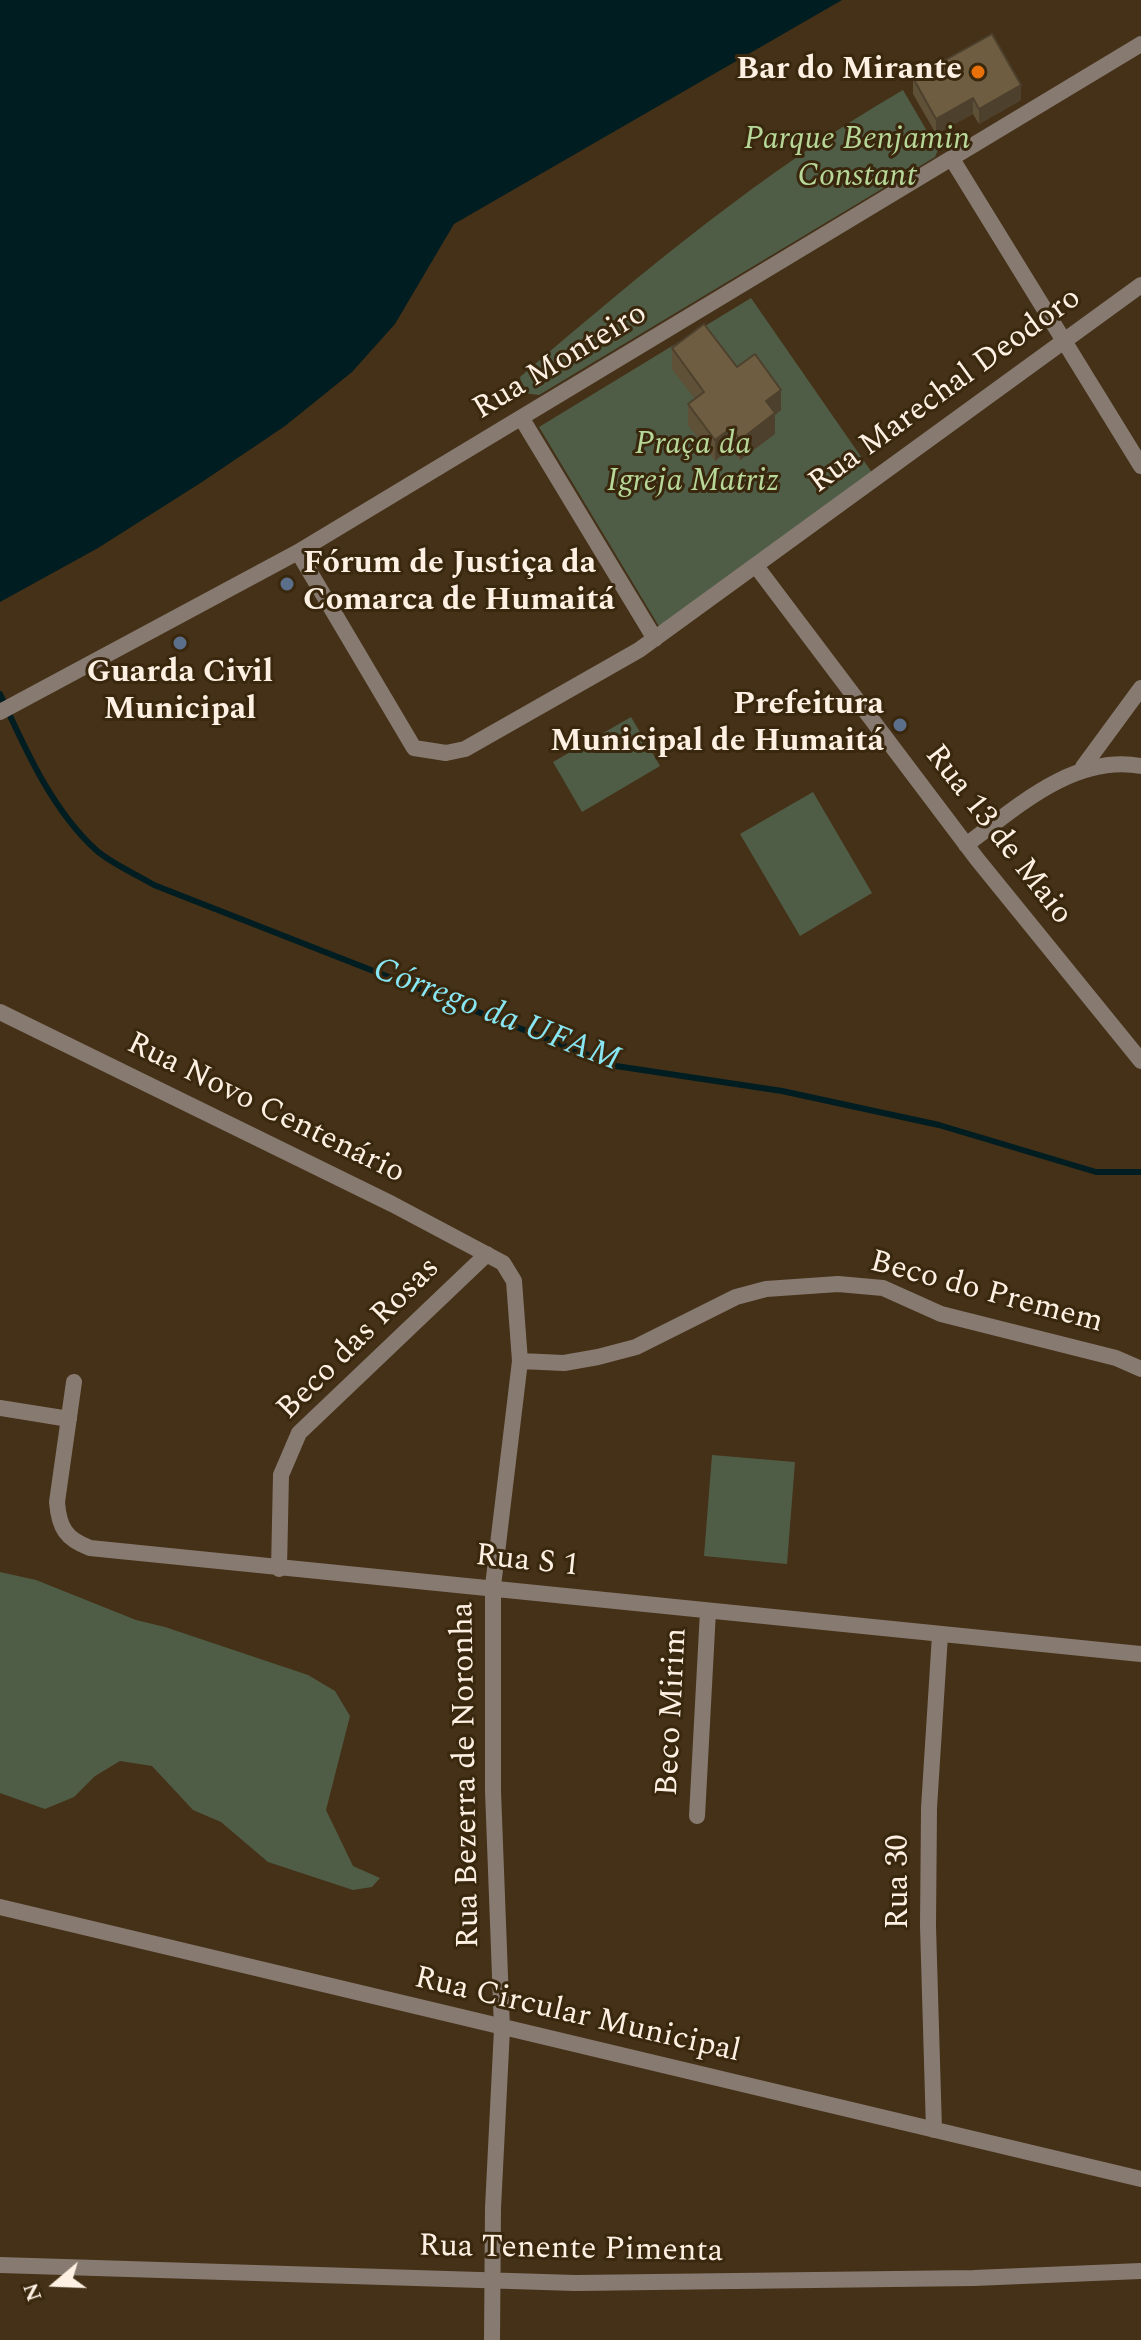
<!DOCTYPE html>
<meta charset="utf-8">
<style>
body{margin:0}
#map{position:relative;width:1141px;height:2340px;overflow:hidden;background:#443118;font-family:Spectral,serif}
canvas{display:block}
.north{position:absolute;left:16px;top:2244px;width:80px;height:80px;-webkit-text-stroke:6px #39270e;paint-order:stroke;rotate:251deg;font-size:22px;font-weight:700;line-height:32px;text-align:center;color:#fef1e3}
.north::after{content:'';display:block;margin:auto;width:28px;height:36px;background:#fef1e3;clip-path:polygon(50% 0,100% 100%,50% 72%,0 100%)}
</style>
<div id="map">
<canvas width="1141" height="2340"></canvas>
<div class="north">N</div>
</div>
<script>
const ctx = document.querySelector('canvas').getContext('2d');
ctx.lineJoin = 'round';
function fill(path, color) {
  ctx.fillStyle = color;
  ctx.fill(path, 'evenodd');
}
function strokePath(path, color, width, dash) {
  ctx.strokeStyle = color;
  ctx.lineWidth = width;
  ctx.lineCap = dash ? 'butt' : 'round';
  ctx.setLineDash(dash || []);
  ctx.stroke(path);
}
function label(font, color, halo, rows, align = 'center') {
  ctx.font = font + ' Spectral,serif';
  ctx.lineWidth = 6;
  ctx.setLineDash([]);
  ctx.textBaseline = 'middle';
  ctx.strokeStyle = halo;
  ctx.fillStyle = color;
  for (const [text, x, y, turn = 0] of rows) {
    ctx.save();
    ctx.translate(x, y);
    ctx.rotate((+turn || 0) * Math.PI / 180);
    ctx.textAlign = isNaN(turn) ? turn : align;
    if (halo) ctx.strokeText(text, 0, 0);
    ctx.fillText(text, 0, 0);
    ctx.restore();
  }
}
fill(new Path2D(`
 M 903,90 L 938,150 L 935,157 L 539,395 L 523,393 L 520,377 C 645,270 760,173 903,90 Z
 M 751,298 L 873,474 L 660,628 L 539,427 Z
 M 631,717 L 660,766 L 582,812 L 553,762 Z
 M 813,792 L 872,893 L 800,936 L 740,834 Z
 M 712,1455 L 795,1462 L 787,1564 L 704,1556 Z
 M 0,1572 L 36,1580 L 136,1620 L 165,1627 L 308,1675 L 335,1691 L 350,1716 L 326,1810 L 353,1866 L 380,1878 L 372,1887 L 353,1890 L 268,1862 L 221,1822 L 193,1810 L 152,1766 L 120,1761 L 95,1776 L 74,1797 L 45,1809 L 0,1793 Z`), '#505d46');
fill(new Path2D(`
 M 0,0 L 842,0 L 454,224 L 395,324 L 352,372 L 285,426 L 202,482 L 98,548 L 0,602 Z`), '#001d21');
strokePath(new Path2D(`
 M 0,694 C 25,748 51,809 96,850 C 112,864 136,874 154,885 L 616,1066 L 782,1091 L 939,1125 L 1096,1172 L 1141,1172`), '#001d21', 6);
strokePath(new Path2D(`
 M 952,159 L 1141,466
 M 522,419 L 655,639
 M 298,552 L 414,748 L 446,753 L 465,749 L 639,650 L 1141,285
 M 756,566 L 977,859 L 1141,1061
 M 0,712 L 298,552 L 1141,44
 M 1083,767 L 1141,688
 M 966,845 C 1017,807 1074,754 1141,766
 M 0,1012 L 392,1204 L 503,1263 L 514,1281 L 520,1361 L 493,1586 L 493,1791 L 502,2029 L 493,2208 L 492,2340
 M 520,1361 L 564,1363 L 598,1357 L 636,1347 L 736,1297 L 766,1289 L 838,1284 L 883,1288 L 941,1314 L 1116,1358 L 1141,1369
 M 74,1382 L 57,1502 C 59,1528 66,1539 90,1548 L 1141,1654
 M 0,1408 L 69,1419
 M 279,1569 L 281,1475 L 299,1433 L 487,1254
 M 697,1816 L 708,1611
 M 0,1907 L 1141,2179
 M 934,2130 L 928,1926 L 929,1808 L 940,1635
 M 0,2265 L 575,2283 L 974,2278 L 1141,2271`), '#877a70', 16);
fill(new Path2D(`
 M 913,78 L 1021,100 L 979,124 L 973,114 L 936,134 L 913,94 Z
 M 672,348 L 737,367 L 781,410 L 775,415 L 775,434 L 740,460 L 731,448 L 715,461 L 688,425 L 688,404 L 695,399 L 672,369 Z`), '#5f5038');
fill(new Path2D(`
 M 1021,85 L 1021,100 L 979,124 L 979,109 Z
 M 973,98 L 973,114 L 936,134 L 936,119 Z
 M 781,390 L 781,410 L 775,415 L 775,434 L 740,460 L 740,440 L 766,401 Z
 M 731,428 L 731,448 L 715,461 L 715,440 Z`), '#4d412e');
const building = new Path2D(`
 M 992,34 L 1021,85 L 979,109 L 973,98 L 936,119 L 913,78 Z
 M 704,324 L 737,367 L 755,354 L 781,390 L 766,401 L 775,413 L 740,440 L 731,428 L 715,440 L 688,404 L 704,392 L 672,348 Z`);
fill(building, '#6e5d41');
strokePath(building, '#4d412e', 2);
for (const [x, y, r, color] of [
 [978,72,8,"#e8710a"],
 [287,584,8,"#5c6f8a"],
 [180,643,8,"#5c6f8a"],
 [900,725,8,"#5c6f8a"]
]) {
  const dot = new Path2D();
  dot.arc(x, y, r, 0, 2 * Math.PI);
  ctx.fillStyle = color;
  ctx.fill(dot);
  strokePath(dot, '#39270e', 3);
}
label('bold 32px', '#fef1e3', '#39270e', [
 ["Bar do Mirante",962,72],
 ["Fórum de Justiça da",303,566,"left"],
 ["Comarca de Humaitá",303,603,"left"],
 ["Guarda Civil",180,675,"center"],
 ["Municipal",180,712,"center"],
 ["Prefeitura",884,707],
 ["Municipal de Humaitá",884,744]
], 'right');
label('italic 32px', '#b7d899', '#39270e', [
 ["Parque Benjamin",857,142],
 ["Constant",857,179],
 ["Praça da",693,447],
 ["Igreja Matriz",693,484]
]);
label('32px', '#fef1e3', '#39270e', [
 ["Rua Monteiro",561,363,-31],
 ["Rua Marechal Deodoro",946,392,-36],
 ["Rua 13 de Maio",997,836,52],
 ["Rua Novo Centenário",265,1110,26],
 ["Beco do Premem",986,1294,15],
 ["Beco das Rosas",360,1340,-45],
 ["Rua S 1",527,1563,6],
 ["Beco Mirim",674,1712,-87],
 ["Rua Bezerra de Noronha",468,1775,-91],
 ["Rua 30",901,1882,-90],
 ["Rua Circular Municipal",577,2017,13],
 ["Rua Tenente Pimenta",571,2251,1]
]);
label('italic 34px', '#88e6f3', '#39270e', [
 ["Córrego da UFAM",496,1017,21]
]);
</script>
